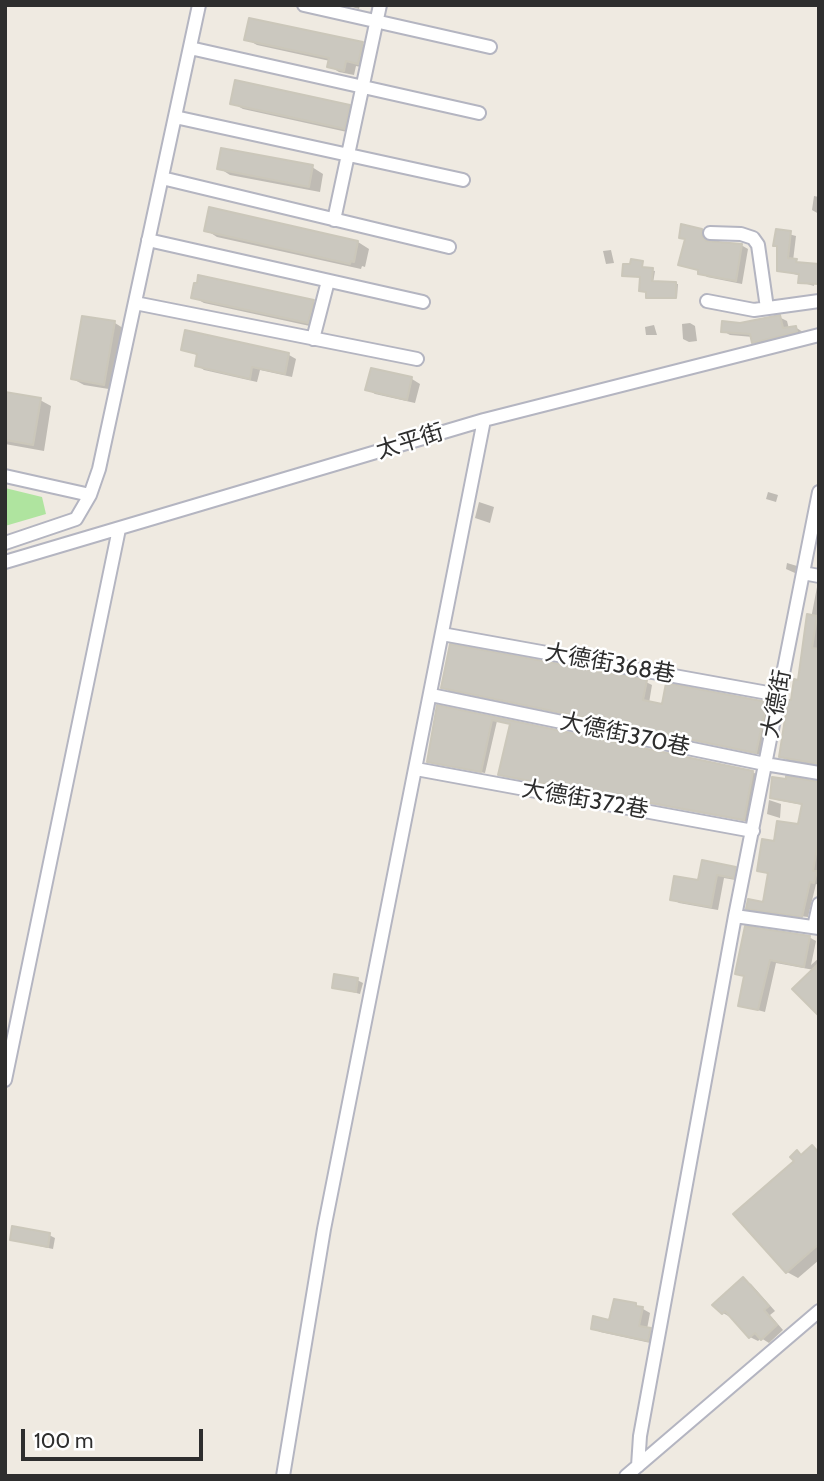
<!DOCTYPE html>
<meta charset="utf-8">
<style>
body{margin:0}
#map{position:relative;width:824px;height:1481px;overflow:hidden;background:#efeae1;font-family:Cabin,sans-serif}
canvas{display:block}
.frame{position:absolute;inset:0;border:7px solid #2e2e2e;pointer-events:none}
.scale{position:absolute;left:21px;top:1429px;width:182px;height:32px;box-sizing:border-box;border:4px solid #2e2e2e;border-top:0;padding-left:9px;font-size:21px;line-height:24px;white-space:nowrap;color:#2e2e2e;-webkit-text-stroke:5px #fff;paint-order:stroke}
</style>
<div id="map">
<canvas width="824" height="1481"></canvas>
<div class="frame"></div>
<div class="scale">100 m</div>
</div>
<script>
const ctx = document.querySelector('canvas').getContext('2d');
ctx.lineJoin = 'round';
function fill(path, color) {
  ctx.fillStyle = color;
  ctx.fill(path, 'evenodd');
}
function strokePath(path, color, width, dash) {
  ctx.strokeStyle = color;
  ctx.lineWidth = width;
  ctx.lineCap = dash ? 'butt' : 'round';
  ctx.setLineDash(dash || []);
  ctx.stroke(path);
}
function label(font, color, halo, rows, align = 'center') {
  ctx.font = font + ' Cabin,"Noto Sans TC",sans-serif';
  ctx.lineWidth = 5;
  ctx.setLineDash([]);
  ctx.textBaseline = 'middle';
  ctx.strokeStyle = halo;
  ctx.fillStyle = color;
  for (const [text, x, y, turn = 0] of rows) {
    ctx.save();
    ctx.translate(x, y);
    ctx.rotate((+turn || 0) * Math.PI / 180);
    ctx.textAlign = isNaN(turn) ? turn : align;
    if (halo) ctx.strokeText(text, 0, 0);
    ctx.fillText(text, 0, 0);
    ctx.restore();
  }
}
fill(new Path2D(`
 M 5,488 L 42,497 L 46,514 L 5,526 Z`), '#afe49f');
fill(new Path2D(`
 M 345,5 L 360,5 L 359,9 Z
 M 246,39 L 363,44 L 373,50 L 369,69 L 356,66 L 354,75 L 339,72 L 329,66 L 330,61 L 257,45 Z
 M 232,103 L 349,107 L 360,114 L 356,134 L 243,109 Z
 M 312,167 L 323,174 L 320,192 L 230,175 L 219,168 Z
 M 814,196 L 819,197 L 819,214 L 812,210 Z
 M 206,230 L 358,242 L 369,249 L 365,267 L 362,266 L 361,269 L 217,237 Z
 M 702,230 L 709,234 L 709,243 L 741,245 L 748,249 L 742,284 L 707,277 L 700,271 L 680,265 L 686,240 L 681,237 Z
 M 777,231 L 796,236 L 793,261 L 815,268 L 814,286 L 800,282 L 801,276 L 779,270 L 779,247 L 775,245 Z
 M 611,250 L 614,263 L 606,264 L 603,251 Z
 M 642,262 L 643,269 L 655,271 L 653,283 L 678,284 L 677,298 L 650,298 L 642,277 L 626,276 Z
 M 193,297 L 313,302 L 324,308 L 319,328 L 204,303 Z
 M 779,317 L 787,321 L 789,329 L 795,327 L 803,332 L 803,335 L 761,346 L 754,342 L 753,337 L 730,335 L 723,331 Z
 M 115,323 L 126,330 L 115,390 L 84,385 L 73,379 Z
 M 690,323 L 695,326 L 697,341 L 689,342 L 683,339 L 682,324 Z
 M 654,325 L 657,335 L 646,335 L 645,327 Z
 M 183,349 L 289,355 L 296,359 L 292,377 L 260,370 L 257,382 L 204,370 L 197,365 L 199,356 Z
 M 412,379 L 420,384 L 415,403 L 375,394 L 367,389 Z
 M 5,393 L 40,400 L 51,406 L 44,451 L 5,444 Z
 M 768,492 L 778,495 L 776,502 L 766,499 Z
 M 479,502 L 494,507 L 490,523 L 475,518 Z
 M 787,563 L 797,566 L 795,573 L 786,569 Z
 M 817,587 L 819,587 L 819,765 L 787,760 L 781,757 L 799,682 Z
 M 646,682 L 652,685 L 649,703 L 664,706 L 667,685 L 767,703 L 772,707 L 762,755 L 449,691 L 443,687 Z
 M 438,707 L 753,772 L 757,775 L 749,822 L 504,777 L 500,774 L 512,725 L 497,721 L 485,773 L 434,764 L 429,761 Z
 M 818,783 L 819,885 L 816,884 L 808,917 L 754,911 L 748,908 L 764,904 L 770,875 L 759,870 L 775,843 L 799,826 L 803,805 L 777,800 L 772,797 Z
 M 769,800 L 781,804 L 780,818 L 767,814 Z
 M 704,862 L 735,869 L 742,873 L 741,881 L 724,878 L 718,910 L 679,903 L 672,899 L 699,882 Z
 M 809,937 L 816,941 L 811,965 L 819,958 L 819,1014 L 814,970 L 776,963 L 765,1012 L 739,1005 L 745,977 L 737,973 Z
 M 357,980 L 363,983 L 360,994 L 334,987 Z
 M 812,1147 L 819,1151 L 819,1260 L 798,1278 L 787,1272 L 797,1153 L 803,1156 Z
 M 49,1235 L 55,1238 L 53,1249 L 12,1240 Z
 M 743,1279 L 751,1284 L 775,1311 L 770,1315 L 783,1330 L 769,1343 L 761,1338 L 758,1341 L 750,1337 L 732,1316 L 730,1317 L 723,1313 Z
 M 636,1305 L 650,1313 L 647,1329 L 658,1334 L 655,1344 L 600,1332 L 593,1328 L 611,1322 Z`), '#0003');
const building = new Path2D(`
 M 249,18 L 363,42 L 358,64 L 346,61 L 344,71 L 327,67 L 329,58 L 244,40 Z
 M 235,80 L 350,105 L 345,129 L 230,104 Z
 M 221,148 L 313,165 L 309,187 L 217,169 Z
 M 209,207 L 358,241 L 354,262 L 351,261 L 350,264 L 204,231 Z
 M 681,224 L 702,229 L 702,236 L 706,241 L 742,244 L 736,281 L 698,274 L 698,270 L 678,265 L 685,239 L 679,238 Z
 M 776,229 L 791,231 L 788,258 L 797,259 L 796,262 L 819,264 L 819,284 L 798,283 L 799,274 L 777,271 L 777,246 L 773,246 Z
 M 631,259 L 643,261 L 642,267 L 653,268 L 652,281 L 676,282 L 676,298 L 646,298 L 646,292 L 639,291 L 640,277 L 622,276 L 623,264 L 630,264 Z
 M 198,275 L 314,300 L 308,323 L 191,298 L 194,283 L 197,283 Z
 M 780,315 L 783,328 L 796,326 L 797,332 L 752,343 L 750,334 L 721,332 L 722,321 L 740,323 Z
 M 82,316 L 115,321 L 104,385 L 71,379 Z
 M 185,330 L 289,353 L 285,374 L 252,367 L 250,379 L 195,366 L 197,354 L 181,350 Z
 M 371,368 L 412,377 L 407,400 L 365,390 Z
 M 5,392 L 41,398 L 33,445 L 5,440 Z
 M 807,614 L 817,616 L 812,648 L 819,649 L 819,764 L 779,757 L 788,700 L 791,700 L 794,679 L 798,680 Z
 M 450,644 L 647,680 L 643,700 L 662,704 L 666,683 L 767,702 L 756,753 L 441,688 Z
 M 437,705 L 753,771 L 744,820 L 498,775 L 510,724 L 492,720 L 481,772 L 427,762 Z
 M 786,776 L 819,782 L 819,837 L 813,871 L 817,871 L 814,883 L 810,882 L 802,917 L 746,909 L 748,899 L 763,902 L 768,873 L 757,871 L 762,839 L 774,841 L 777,821 L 798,824 L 802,804 L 770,798 L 772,777 L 786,779 Z
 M 702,860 L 736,867 L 734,878 L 717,875 L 711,907 L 670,900 L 674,876 L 698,880 Z
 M 745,926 L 810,936 L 804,967 L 770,960 L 758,1010 L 738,1006 L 744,976 L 735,974 Z
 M 819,963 L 819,1016 L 792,989 Z
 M 334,974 L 358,978 L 356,992 L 332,988 Z
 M 812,1145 L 819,1153 L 819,1244 L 786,1273 L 733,1214 L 794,1161 L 790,1157 L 797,1150 L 801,1155 Z
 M 12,1226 L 50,1233 L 48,1247 L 10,1240 Z
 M 743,1277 L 769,1306 L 764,1310 L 777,1325 L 761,1340 L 755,1333 L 749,1338 L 725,1311 L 722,1314 L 712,1305 Z
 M 614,1299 L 636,1303 L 636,1306 L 643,1307 L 639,1326 L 651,1328 L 648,1341 L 591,1329 L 593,1316 L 609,1320 Z`);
fill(building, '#cbc8bf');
strokePath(building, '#cbc7ba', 2);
const minor = new Path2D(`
 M 304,5 L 490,47
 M 190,48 L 479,113
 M 175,117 L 463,180
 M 162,178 L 449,247
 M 334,220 L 380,5
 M 710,233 L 741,234 L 753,238 L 758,245 L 767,308
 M 148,240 L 423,302
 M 707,301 L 754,310 L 819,301
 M 135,303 L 417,359
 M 313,339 L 328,281
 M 5,476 L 90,495
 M 5,543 L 76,519 L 90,495 L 99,469 L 199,5
 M 5,562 L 484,420 L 819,335
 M 803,573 L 819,576
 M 442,634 L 779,695
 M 431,695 L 765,764 L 819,773
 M 416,769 L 753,831
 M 735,916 L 819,928
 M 814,927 L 819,904
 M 5,1080 L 119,529
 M 638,1466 L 640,1436 L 735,916 L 819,492
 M 283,1476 L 324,1229 L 484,420
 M 626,1476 L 819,1311`);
strokePath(minor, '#b4b5c1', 16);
strokePath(minor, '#fff', 12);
label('23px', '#2e2e2e', '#fff', [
 ["太平街",410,442,-17],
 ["大德街368巷",610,664,10],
 ["大德街",777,704,-79],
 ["大德街370巷",625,735,12],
 ["大德街372巷",585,800,10]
]);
</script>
